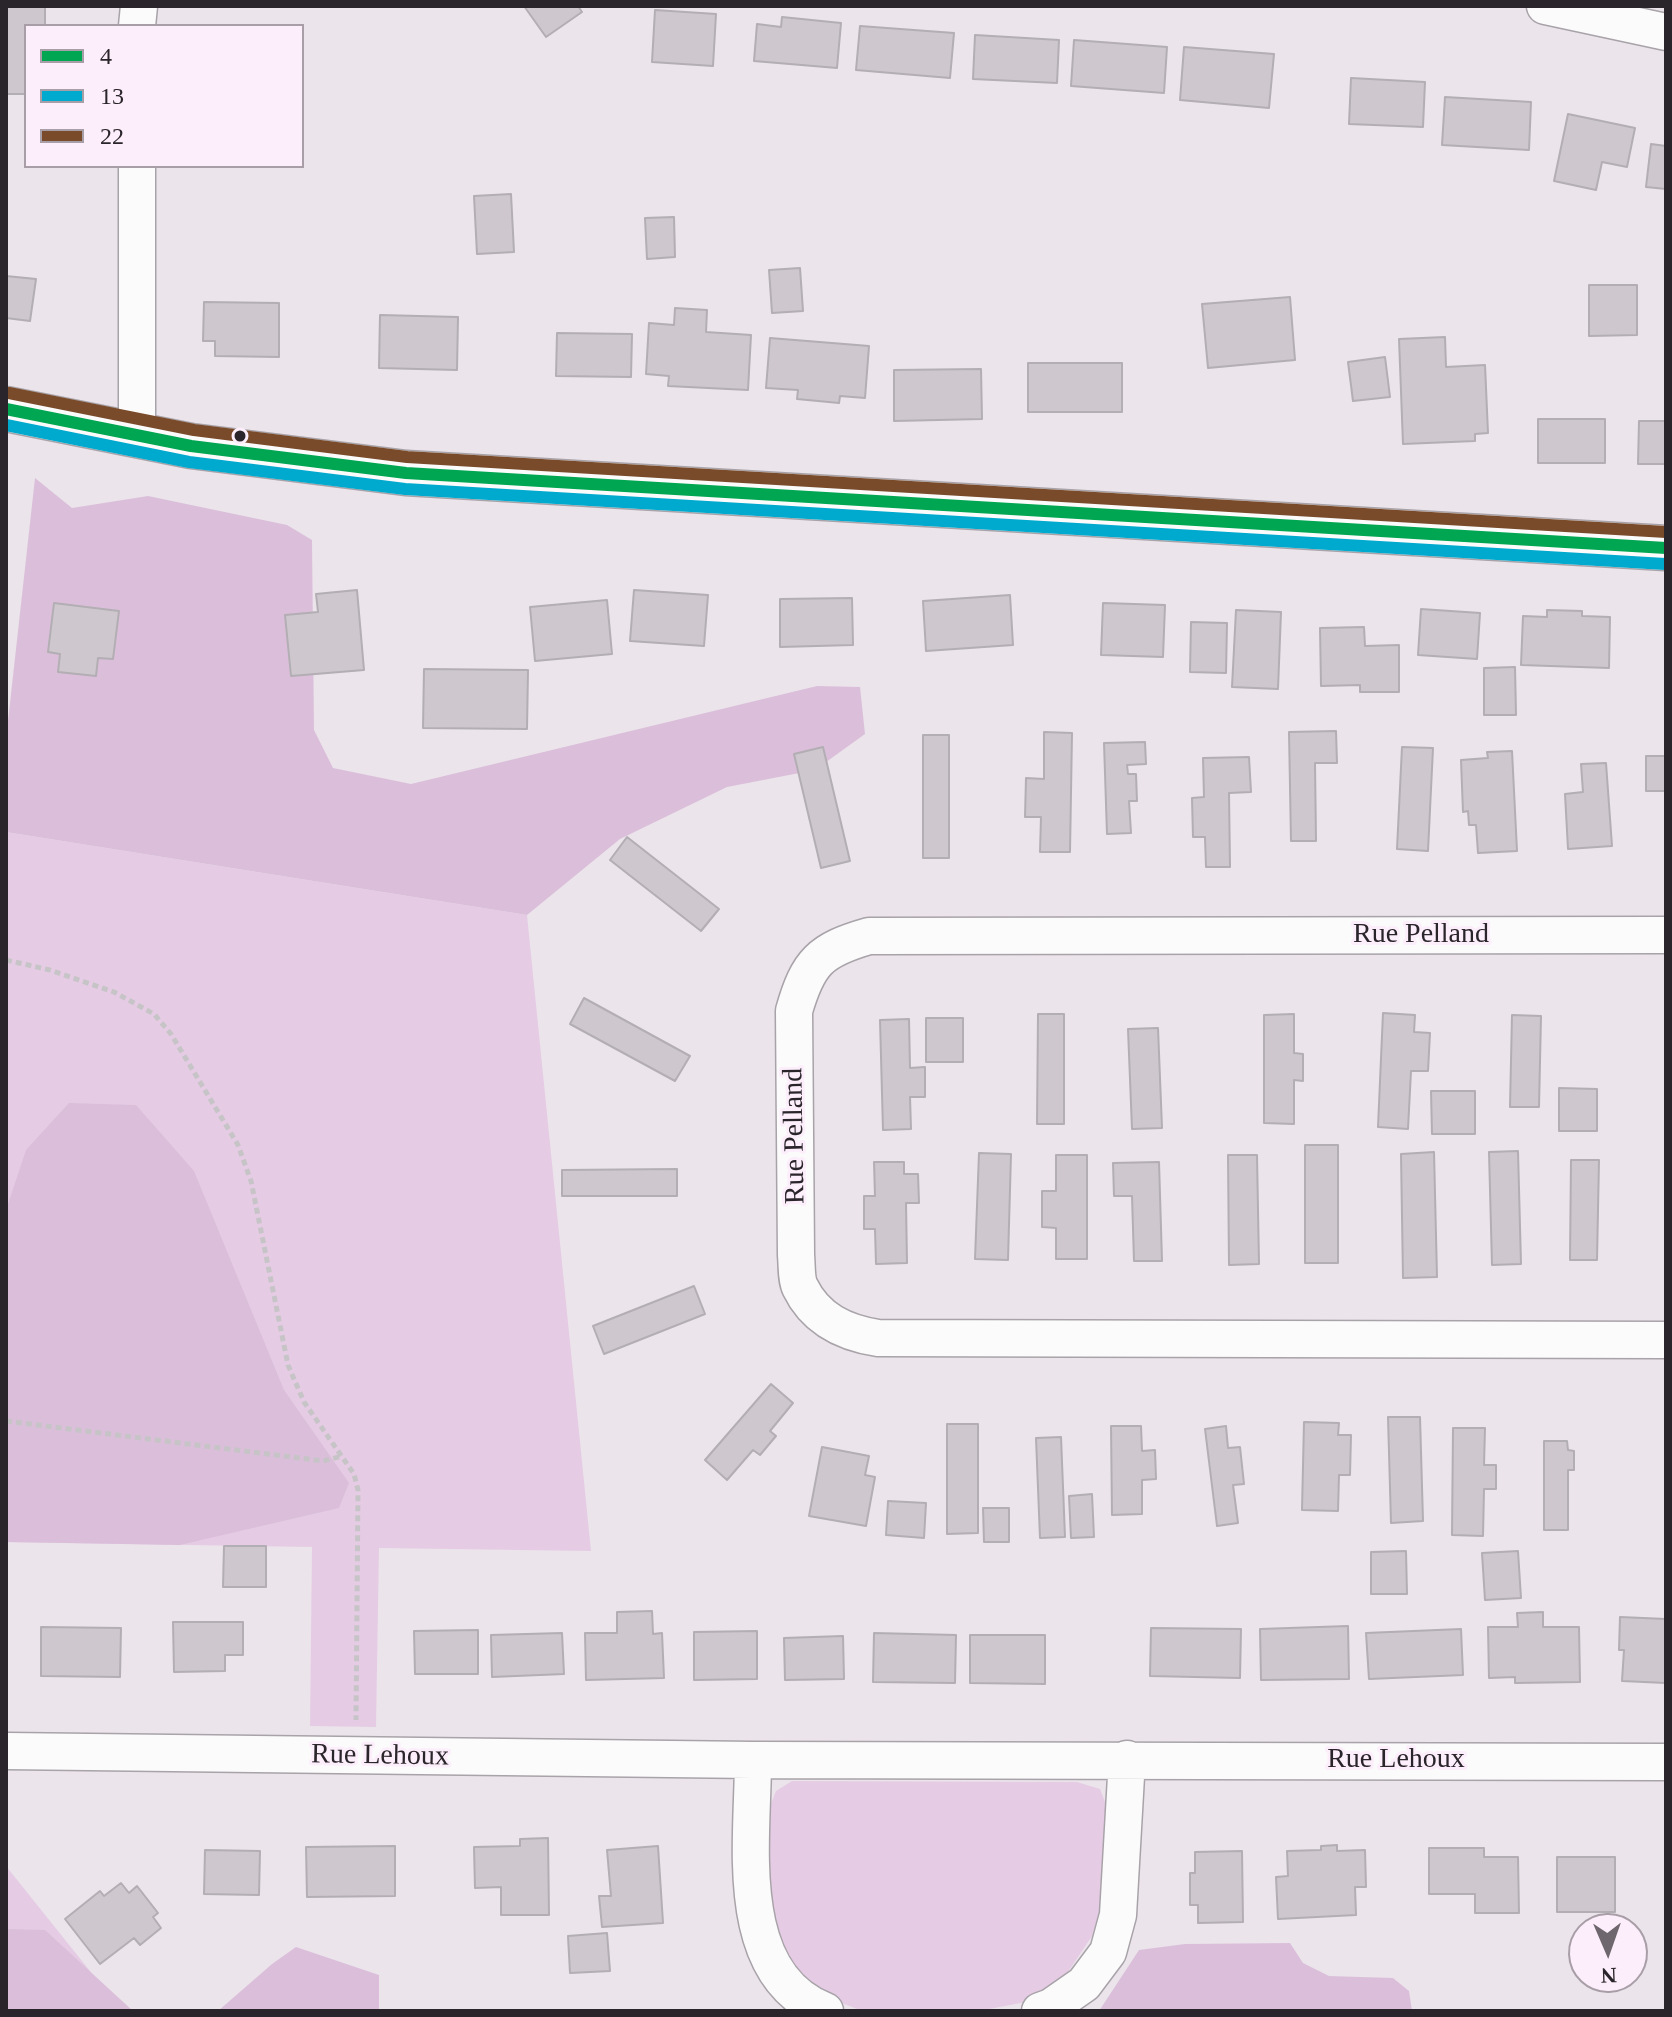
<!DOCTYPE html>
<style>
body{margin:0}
#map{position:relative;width:1672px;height:2017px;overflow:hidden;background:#ebe4eb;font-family:"Times New Roman",serif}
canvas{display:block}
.frame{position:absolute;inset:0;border:8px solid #2a252a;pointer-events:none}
.legend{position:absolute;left:24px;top:24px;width:280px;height:144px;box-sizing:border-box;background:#fceefb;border:2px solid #a89ea7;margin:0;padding:10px 14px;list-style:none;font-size:24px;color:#2a252a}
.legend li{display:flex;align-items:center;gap:16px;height:40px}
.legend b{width:40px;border:2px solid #a89ea7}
.north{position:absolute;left:1568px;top:1913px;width:80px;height:80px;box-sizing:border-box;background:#fceefb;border:2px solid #a89ea7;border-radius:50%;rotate:178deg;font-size:22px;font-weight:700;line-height:32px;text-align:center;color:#2a252a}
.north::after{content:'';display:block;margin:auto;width:28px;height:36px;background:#6e686e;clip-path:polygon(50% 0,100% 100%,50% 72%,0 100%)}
</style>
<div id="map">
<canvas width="1672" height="2017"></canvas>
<div class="frame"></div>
<ul class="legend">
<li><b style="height:10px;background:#00a651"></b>4</li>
<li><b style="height:10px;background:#00a9ce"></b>13</li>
<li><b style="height:10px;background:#7a4b2a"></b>22</li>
</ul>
<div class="north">N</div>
</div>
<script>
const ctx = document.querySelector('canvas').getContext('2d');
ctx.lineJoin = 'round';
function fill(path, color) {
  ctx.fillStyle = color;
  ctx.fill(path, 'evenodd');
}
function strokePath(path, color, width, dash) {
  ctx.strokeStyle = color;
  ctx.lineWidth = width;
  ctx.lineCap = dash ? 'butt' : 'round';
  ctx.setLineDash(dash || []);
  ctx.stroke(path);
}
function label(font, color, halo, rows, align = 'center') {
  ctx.font = font + ' "Times New Roman",serif';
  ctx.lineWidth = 6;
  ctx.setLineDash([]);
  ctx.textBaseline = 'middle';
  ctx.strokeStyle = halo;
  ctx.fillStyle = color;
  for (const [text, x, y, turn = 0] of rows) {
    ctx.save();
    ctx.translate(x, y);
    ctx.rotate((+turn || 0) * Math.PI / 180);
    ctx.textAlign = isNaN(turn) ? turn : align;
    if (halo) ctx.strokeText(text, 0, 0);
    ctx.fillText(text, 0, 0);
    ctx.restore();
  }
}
fill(new Path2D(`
 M 6,832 L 527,915 L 591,1551 L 379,1548 L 376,1727 L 310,1726 L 312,1547 L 6,1542 Z
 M 792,1781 L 1077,1782 L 1100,1789 L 1108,1809 L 1105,1893 L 1092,1936 L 1064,1978 L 1031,2001 L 979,2011 L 876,2011 L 857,2009 L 819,1994 L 789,1966 L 774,1926 L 767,1814 L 776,1791 Z
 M 6,1866 L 122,2011 L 6,2011 Z`), '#e5cce4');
fill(new Path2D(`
 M 35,478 L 72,508 L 148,496 L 287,525 L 312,540 L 314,730 L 333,768 L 411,784 L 817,686 L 860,687 L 865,734 L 815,770 L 727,787 L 620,839 L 527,915 L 6,832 L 6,739 Z
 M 69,1103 L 136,1105 L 194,1171 L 284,1390 L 349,1483 L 339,1508 L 180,1545 L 6,1542 L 6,1210 L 26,1150 Z
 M 6,1929 L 45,1930 L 133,2011 L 6,2011 Z
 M 1290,1943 L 1303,1963 L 1329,1976 L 1393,1978 L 1409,1991 L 1412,2011 L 1099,2011 L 1139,1950 L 1185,1944 Z
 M 296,1947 L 379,1975 L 379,2011 L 218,2011 L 272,1964 Z`), '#dbbfda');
const building = new Path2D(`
 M 6,6 L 45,6 L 45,26 L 26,26 L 26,94 L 6,94 Z
 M 524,6 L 578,6 L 582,12 L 546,37 Z
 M 655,10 L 716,14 L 713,66 L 652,62 Z
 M 782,17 L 841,23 L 837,68 L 754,61 L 757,24 L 781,27 Z
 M 860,26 L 954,33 L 950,78 L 856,70 Z
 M 975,35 L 1059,40 L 1057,83 L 973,79 Z
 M 1074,40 L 1167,47 L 1164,93 L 1071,86 Z
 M 1184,47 L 1274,54 L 1269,108 L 1180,100 Z
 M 1351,78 L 1425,82 L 1423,127 L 1349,124 Z
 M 1445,97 L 1531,102 L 1529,150 L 1442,145 Z
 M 1568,114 L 1635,128 L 1627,167 L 1602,162 L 1596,190 L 1554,181 Z
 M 1651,144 L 1666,146 L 1666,189 L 1646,187 Z
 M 511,194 L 514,252 L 477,254 L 474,196 Z
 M 674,217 L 675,257 L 647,259 L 645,218 Z
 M 800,268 L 803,311 L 772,313 L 769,270 Z
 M 6,276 L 36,279 L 30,321 L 6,318 Z
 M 1589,285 L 1637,285 L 1637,335 L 1589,336 Z
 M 1290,297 L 1295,360 L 1208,368 L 1202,304 Z
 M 204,302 L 279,303 L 279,357 L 215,356 L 215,341 L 203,341 Z
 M 675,308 L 707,310 L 706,332 L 751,335 L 748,390 L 668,386 L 669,376 L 646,374 L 649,323 L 674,325 Z
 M 380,315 L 458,317 L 457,370 L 379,368 Z
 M 557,333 L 632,334 L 631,377 L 556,376 Z
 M 1445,337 L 1446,367 L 1485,365 L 1488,433 L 1475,434 L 1475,441 L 1403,444 L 1399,339 Z
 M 770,338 L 869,346 L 865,398 L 840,396 L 839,403 L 797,399 L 798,390 L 766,388 Z
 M 1385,357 L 1390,397 L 1353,401 L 1348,362 Z
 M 1028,363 L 1122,363 L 1122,412 L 1028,412 Z
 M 981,369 L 982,419 L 894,421 L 894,370 Z
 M 1538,419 L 1605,419 L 1605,463 L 1538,463 Z
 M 1639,421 L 1666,421 L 1666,464 L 1638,464 Z
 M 357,590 L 364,670 L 291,676 L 285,615 L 318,612 L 316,594 Z
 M 634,590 L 708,595 L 704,646 L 630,641 Z
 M 1010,595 L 1013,645 L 926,651 L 923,601 Z
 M 852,598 L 853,645 L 780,647 L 780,599 Z
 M 607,600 L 612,654 L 535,661 L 530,607 Z
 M 54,603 L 119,611 L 113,659 L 98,658 L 96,676 L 58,672 L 60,654 L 48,652 Z
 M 1103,603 L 1165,605 L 1163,657 L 1101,655 Z
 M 1421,609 L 1480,613 L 1477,659 L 1418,655 Z
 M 1236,610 L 1281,612 L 1278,689 L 1232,687 Z
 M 1547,610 L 1582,611 L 1582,616 L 1610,617 L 1609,668 L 1521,665 L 1523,616 L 1547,617 Z
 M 1191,622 L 1227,623 L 1226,673 L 1190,672 Z
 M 1364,627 L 1365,646 L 1399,645 L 1399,692 L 1360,692 L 1360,685 L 1321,686 L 1320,628 Z
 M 1515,667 L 1516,715 L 1484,715 L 1484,668 Z
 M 424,669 L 528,670 L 527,729 L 423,728 Z
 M 1336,731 L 1337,763 L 1315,763 L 1316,841 L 1291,841 L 1289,732 Z
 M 1044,732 L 1072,733 L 1070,852 L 1040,852 L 1041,817 L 1025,817 L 1026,778 L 1044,779 Z
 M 923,735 L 949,735 L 949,858 L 923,858 Z
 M 1145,742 L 1146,764 L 1127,765 L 1128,774 L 1136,774 L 1137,801 L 1129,801 L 1131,833 L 1107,834 L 1104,743 Z
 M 823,747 L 850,861 L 821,868 L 794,754 Z
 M 1402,747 L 1433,748 L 1428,851 L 1397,849 Z
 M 1512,751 L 1517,851 L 1478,853 L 1476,825 L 1469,825 L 1468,811 L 1463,812 L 1461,760 L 1488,758 L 1487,752 Z
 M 1646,756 L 1666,756 L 1666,791 L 1646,791 Z
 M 1249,757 L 1251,792 L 1229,793 L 1230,867 L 1206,867 L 1205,837 L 1193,837 L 1192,798 L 1204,797 L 1203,758 Z
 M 1606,763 L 1612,846 L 1568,849 L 1565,794 L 1583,792 L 1581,764 Z
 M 627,837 L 719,909 L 701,931 L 610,860 Z
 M 584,998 L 690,1056 L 675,1081 L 570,1024 Z
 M 1383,1013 L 1415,1015 L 1414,1032 L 1430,1033 L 1428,1071 L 1411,1071 L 1408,1129 L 1378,1127 Z
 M 1038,1014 L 1064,1014 L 1064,1124 L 1037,1124 Z
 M 1294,1014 L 1294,1053 L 1303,1054 L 1303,1081 L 1294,1080 L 1294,1124 L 1264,1123 L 1264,1015 Z
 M 1512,1015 L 1541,1016 L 1539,1107 L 1510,1107 Z
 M 926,1018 L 963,1018 L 963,1062 L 926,1062 Z
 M 909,1019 L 910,1068 L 925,1067 L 925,1097 L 910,1097 L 911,1129 L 883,1130 L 880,1020 Z
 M 1158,1028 L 1162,1128 L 1132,1129 L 1128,1029 Z
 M 1559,1088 L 1597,1089 L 1597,1131 L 1559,1131 Z
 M 1431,1091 L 1475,1091 L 1475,1134 L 1432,1134 Z
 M 1305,1145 L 1338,1145 L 1338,1263 L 1305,1263 Z
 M 1518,1151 L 1521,1264 L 1492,1265 L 1489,1152 Z
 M 1434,1152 L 1437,1277 L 1403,1278 L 1401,1154 Z
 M 979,1153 L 1011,1154 L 1008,1260 L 975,1259 Z
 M 1056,1155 L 1087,1155 L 1087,1259 L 1056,1259 L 1056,1228 L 1042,1227 L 1042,1191 L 1056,1191 Z
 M 1228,1155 L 1257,1155 L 1259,1264 L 1229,1265 Z
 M 1571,1160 L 1599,1160 L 1597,1260 L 1570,1260 Z
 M 874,1162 L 904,1162 L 904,1174 L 918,1174 L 919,1203 L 906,1203 L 907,1263 L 876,1264 L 875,1229 L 864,1229 L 864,1196 L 875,1196 Z
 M 1159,1162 L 1162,1261 L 1134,1261 L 1132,1196 L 1114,1196 L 1113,1163 Z
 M 677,1169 L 677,1196 L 562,1196 L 562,1170 Z
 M 694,1286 L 705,1314 L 604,1354 L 593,1326 Z
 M 771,1384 L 793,1403 L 770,1431 L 776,1436 L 760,1455 L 753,1450 L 727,1480 L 705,1460 Z
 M 1388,1417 L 1420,1417 L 1423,1521 L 1391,1523 Z
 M 1304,1422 L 1339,1423 L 1338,1435 L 1351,1435 L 1350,1475 L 1339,1475 L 1338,1511 L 1302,1510 Z
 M 947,1424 L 978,1424 L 978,1533 L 947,1534 Z
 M 1111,1426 L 1141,1426 L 1142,1451 L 1155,1450 L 1156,1479 L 1142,1480 L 1142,1514 L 1112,1515 Z
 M 1226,1426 L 1228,1448 L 1240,1447 L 1244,1484 L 1233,1485 L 1238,1523 L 1217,1526 L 1205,1429 Z
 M 1453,1428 L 1485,1428 L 1484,1465 L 1496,1465 L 1496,1489 L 1484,1489 L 1483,1536 L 1452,1535 Z
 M 1061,1437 L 1065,1537 L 1040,1538 L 1036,1438 Z
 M 1544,1441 L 1567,1441 L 1568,1450 L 1574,1451 L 1574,1470 L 1568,1470 L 1568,1530 L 1544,1530 Z
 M 822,1447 L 869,1456 L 865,1475 L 875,1477 L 866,1526 L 809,1516 Z
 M 1092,1494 L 1094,1537 L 1071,1538 L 1069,1496 Z
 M 888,1501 L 926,1503 L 924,1538 L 886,1535 Z
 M 983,1508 L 1009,1508 L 1009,1542 L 984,1542 Z
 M 224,1546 L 266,1546 L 266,1587 L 223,1587 Z
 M 1406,1551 L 1407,1594 L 1371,1594 L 1371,1552 Z
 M 1518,1551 L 1521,1598 L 1485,1600 L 1482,1553 Z
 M 652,1611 L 653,1634 L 662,1633 L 664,1678 L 586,1680 L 585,1633 L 617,1633 L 617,1612 Z
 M 1543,1612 L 1543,1627 L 1579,1627 L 1580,1682 L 1515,1683 L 1515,1677 L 1489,1678 L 1488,1627 L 1518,1627 L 1517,1613 Z
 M 1620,1617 L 1666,1619 L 1666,1683 L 1622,1681 L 1624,1650 L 1619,1650 Z
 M 173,1622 L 243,1622 L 243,1655 L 225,1655 L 225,1671 L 174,1672 Z
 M 1348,1626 L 1349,1679 L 1261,1680 L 1260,1629 Z
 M 41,1627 L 121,1628 L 120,1677 L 41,1676 Z
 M 1151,1628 L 1241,1629 L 1240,1678 L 1150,1676 Z
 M 1461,1629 L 1463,1675 L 1369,1679 L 1366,1633 Z
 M 478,1630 L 478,1674 L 415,1674 L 414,1631 Z
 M 757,1631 L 757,1679 L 694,1680 L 694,1632 Z
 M 562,1633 L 564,1674 L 492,1677 L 491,1635 Z
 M 874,1633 L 956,1635 L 955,1683 L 873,1682 Z
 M 970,1635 L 1045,1635 L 1045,1684 L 970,1683 Z
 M 843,1636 L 844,1679 L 785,1680 L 784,1638 Z
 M 548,1838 L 549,1915 L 501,1915 L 501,1887 L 475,1888 L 474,1847 L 520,1846 L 520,1839 Z
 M 1337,1845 L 1337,1851 L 1365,1850 L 1366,1887 L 1355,1887 L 1356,1915 L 1278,1919 L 1276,1877 L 1288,1876 L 1287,1851 L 1321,1850 L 1321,1846 Z
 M 395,1846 L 395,1896 L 307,1897 L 306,1847 Z
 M 658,1846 L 663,1923 L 602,1927 L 599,1896 L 611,1896 L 607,1850 Z
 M 1429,1848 L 1484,1848 L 1484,1857 L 1518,1857 L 1519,1913 L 1475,1913 L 1475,1894 L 1429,1894 Z
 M 205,1850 L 260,1851 L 259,1895 L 204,1894 Z
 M 1242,1851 L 1243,1922 L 1198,1923 L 1198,1905 L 1190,1905 L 1190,1873 L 1195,1873 L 1195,1852 Z
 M 1557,1857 L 1615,1857 L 1615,1912 L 1557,1912 Z
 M 121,1883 L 129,1893 L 137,1886 L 158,1913 L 153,1917 L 161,1928 L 140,1945 L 134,1938 L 100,1964 L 65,1919 L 100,1891 L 104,1896 Z
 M 607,1933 L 610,1971 L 570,1973 L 568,1936 Z`);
fill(building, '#cec8ce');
strokePath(building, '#b3aeb3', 2);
const street = new Path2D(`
 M 1545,6 L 1666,32
 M 137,26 L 139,6
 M 137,166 L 137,436
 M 1666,935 L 869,936 C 820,950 808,962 794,1011 L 796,1255 C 797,1265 796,1279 800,1287 C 816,1320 845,1333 878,1338 L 1666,1340
 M 6,1751 L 753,1760 L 1666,1762
 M 753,1760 C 753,1841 731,1974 825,2011
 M 1040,2011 L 1051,2007 L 1084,1984 L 1108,1952 L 1118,1915 L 1127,1759`);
const secondary = new Path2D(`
 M 6,409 L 191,446 L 406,473 L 1666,548`);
strokePath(street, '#a8a3a8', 39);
strokePath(secondary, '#a8a3a8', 47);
strokePath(new Path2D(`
 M 6,960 L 50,970 L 114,992 L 154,1014 L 171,1034 L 238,1145 L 251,1181 L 288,1365 L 304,1402 L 354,1474 L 358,1490 L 356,1720
 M 6,1421 L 323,1461 L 342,1456`), '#c7c4c7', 5, [6, 4]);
strokePath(street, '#fcfbfc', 36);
strokePath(secondary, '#fcfbfc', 44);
strokePath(new Path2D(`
 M 6,409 L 191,446 L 406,473 L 1666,548`), '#00a651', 12);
strokePath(new Path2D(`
 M 6,425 L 189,462 L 405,489 L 1665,564`), '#00a9ce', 12);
strokePath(new Path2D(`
 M 9,393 L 194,430 L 407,457 L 1666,532`), '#7a4b2a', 12);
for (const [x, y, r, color] of [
 [240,436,7,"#2a252a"]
]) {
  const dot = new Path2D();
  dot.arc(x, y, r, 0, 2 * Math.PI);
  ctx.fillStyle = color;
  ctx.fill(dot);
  strokePath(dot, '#fceefb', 3);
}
label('28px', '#2a252a', '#fceefb', [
 ["Rue Pelland",1421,935],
 ["Rue Pelland",795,1136,-91],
 ["Rue Lehoux",380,1756,1],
 ["Rue Lehoux",1396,1760]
]);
</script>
